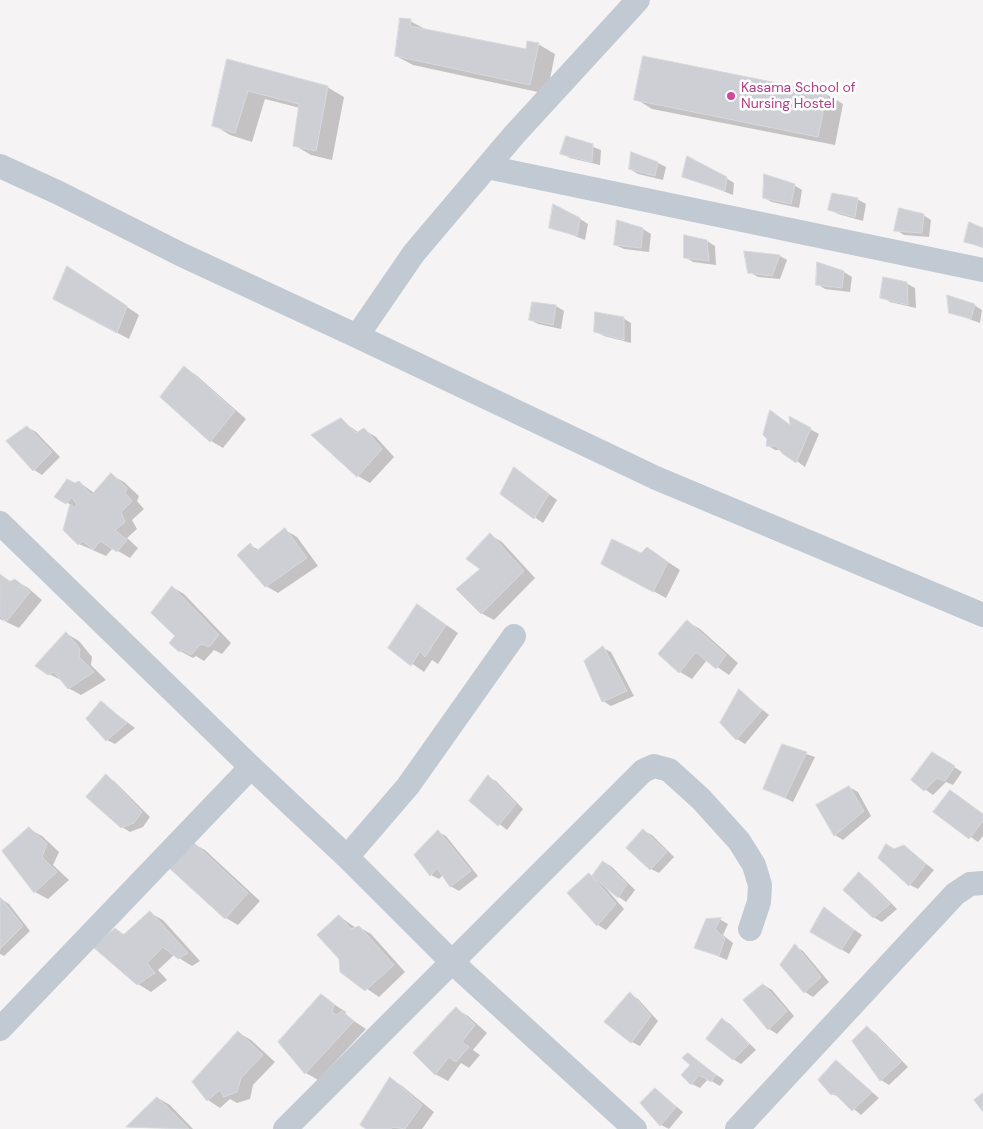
<!DOCTYPE html>
<style>
body{margin:0}
canvas{display:block;background:#f5f3f3}
</style>
<canvas width="983" height="1129"></canvas>
<script>
const ctx = document.querySelector('canvas').getContext('2d');
ctx.lineJoin = 'round';
function fill(path, color) {
  ctx.fillStyle = color;
  ctx.fill(path, 'evenodd');
}
function strokePath(path, color, width, dash) {
  ctx.strokeStyle = color;
  ctx.lineWidth = width;
  ctx.lineCap = dash ? 'butt' : 'round';
  ctx.setLineDash(dash || []);
  ctx.stroke(path);
}
function label(font, color, halo, rows, align = 'center') {
  ctx.font = font + ' "DM Sans",sans-serif';
  ctx.lineWidth = 5;
  ctx.setLineDash([]);
  ctx.textBaseline = 'middle';
  ctx.strokeStyle = halo;
  ctx.fillStyle = color;
  for (const [text, x, y, turn = 0] of rows) {
    ctx.save();
    ctx.translate(x, y);
    ctx.rotate((+turn || 0) * Math.PI / 180);
    ctx.textAlign = isNaN(turn) ? turn : align;
    if (halo) ctx.strokeText(text, 0, 0);
    ctx.fillText(text, 0, 0);
    ctx.restore();
  }
}
fill(new Path2D(`
 M 410,21 L 427,30 L 527,51 L 538,44 L 555,54 L 547,94 L 413,65 L 396,56 Z
 M 228,61 L 327,87 L 344,97 L 332,160 L 311,155 L 294,145 L 300,108 L 265,99 L 252,142 L 230,135 L 214,125 Z
 M 826,94 L 843,104 L 835,145 L 652,109 L 636,99 Z
 M 567,137 L 601,150 L 600,165 L 570,158 L 562,154 Z
 M 658,163 L 666,167 L 663,180 L 638,174 L 630,169 Z
 M 684,176 L 726,178 L 734,183 L 733,195 Z
 M 794,185 L 802,190 L 799,208 L 772,202 L 764,198 Z
 M 857,199 L 866,204 L 863,221 L 838,214 L 830,210 Z
 M 923,215 L 931,220 L 929,237 L 904,235 L 896,230 Z
 M 580,219 L 588,224 L 585,240 L 551,227 Z
 M 643,229 L 651,234 L 649,252 L 624,249 L 615,245 Z
 M 983,229 L 983,248 L 966,242 Z
 M 707,241 L 715,246 L 716,265 L 693,262 L 685,257 Z
 M 780,256 L 787,260 L 780,279 L 758,277 L 749,272 Z
 M 844,272 L 852,277 L 850,292 L 825,289 L 817,284 Z
 M 80,275 L 139,315 L 129,339 L 67,306 Z
 M 906,283 L 915,288 L 916,308 L 890,302 L 882,297 Z
 M 974,305 L 982,310 L 980,323 L 950,312 Z
 M 556,306 L 564,311 L 561,329 L 538,324 L 530,320 Z
 M 623,318 L 631,323 L 631,343 L 604,336 L 595,331 Z
 M 184,367 L 196,375 L 246,419 L 223,448 L 211,441 Z
 M 790,418 L 819,434 L 805,467 L 782,450 L 775,450 L 767,445 L 791,426 Z
 M 341,420 L 359,433 L 364,430 L 376,437 L 394,457 L 370,483 L 358,476 Z
 M 27,427 L 36,432 L 60,457 L 42,475 L 34,470 Z
 M 514,468 L 557,500 L 543,523 L 501,494 Z
 M 111,475 L 124,482 L 139,496 L 137,501 L 144,509 L 132,520 L 137,529 L 127,538 L 138,548 L 130,558 L 113,548 L 106,556 L 79,544 L 71,505 L 56,496 L 79,482 L 94,493 Z
 M 285,530 L 297,537 L 318,566 L 278,593 L 266,586 L 250,545 L 259,550 Z
 M 490,535 L 502,542 L 535,578 L 494,620 L 481,613 L 482,569 Z
 M 641,555 L 659,556 L 680,570 L 666,598 L 615,570 Z
 M 0,574 L 11,582 L 15,580 L 28,588 L 42,600 L 19,628 L 0,619 Z
 M 172,587 L 184,594 L 231,643 L 222,654 L 214,650 L 204,661 L 196,656 L 193,658 L 180,651 Z
 M 429,613 L 458,633 L 438,664 L 432,660 L 424,672 L 390,648 Z
 M 688,622 L 700,629 L 738,663 L 729,675 L 707,660 L 692,679 L 680,672 Z
 M 67,634 L 79,641 L 92,657 L 91,665 L 106,680 L 81,695 L 68,688 L 63,681 L 49,674 Z
 M 603,648 L 611,652 L 634,696 L 611,706 L 603,701 Z
 M 739,691 L 769,715 L 745,744 L 737,739 Z
 M 102,703 L 135,728 L 115,744 L 107,740 Z
 M 783,746 L 815,757 L 793,802 L 765,788 Z
 M 940,758 L 962,772 L 953,785 L 946,782 L 933,795 L 912,780 Z
 M 106,776 L 114,781 L 150,817 L 143,827 L 130,832 L 122,827 Z
 M 488,777 L 496,781 L 523,809 L 507,830 L 470,801 Z
 M 849,787 L 858,792 L 871,816 L 843,840 L 835,835 Z
 M 951,791 L 983,814 L 983,836 L 978,842 L 935,812 Z
 M 29,829 L 42,836 L 59,852 L 53,865 L 69,880 L 48,899 L 35,892 L 3,852 Z
 M 644,831 L 652,835 L 674,857 L 659,873 L 651,869 Z
 M 438,832 L 446,836 L 478,876 L 459,891 L 450,886 L 443,875 L 439,879 L 431,875 Z
 M 192,843 L 205,850 L 260,901 L 238,925 L 226,918 Z
 M 904,846 L 934,870 L 918,889 L 910,885 L 894,850 Z
 M 604,862 L 612,867 L 635,890 L 626,902 L 605,887 L 624,909 L 606,930 L 598,925 L 590,875 L 593,877 Z
 M 859,874 L 867,879 L 897,909 L 882,922 L 873,917 Z
 M 1,899 L 9,904 L 30,931 L 4,956 L 0,954 Z
 M 825,909 L 862,935 L 849,954 L 812,932 Z
 M 150,913 L 163,920 L 200,961 L 192,966 L 174,955 L 158,970 L 167,980 L 151,992 L 138,984 L 95,947 L 116,929 L 125,935 Z
 M 339,916 L 356,928 L 359,927 L 371,934 L 405,972 L 379,997 L 341,971 Z
 M 706,920 L 721,920 L 728,924 L 723,935 L 733,943 L 727,960 L 696,947 Z
 M 795,946 L 803,951 L 829,982 L 813,997 L 805,992 L 781,965 Z
 M 764,985 L 772,990 L 794,1016 L 777,1034 L 769,1029 L 744,1001 Z
 M 630,994 L 638,999 L 658,1021 L 640,1046 L 632,1042 Z
 M 321,996 L 346,1012 L 345,1015 L 366,1029 L 318,1080 L 306,1073 Z
 M 456,1009 L 468,1016 L 487,1033 L 473,1050 L 480,1055 L 469,1068 L 461,1063 L 448,1081 L 435,1074 Z
 M 722,1019 L 730,1024 L 756,1050 L 741,1064 L 733,1059 Z
 M 867,1028 L 875,1033 L 908,1067 L 889,1085 L 881,1080 L 853,1042 Z
 M 239,1033 L 251,1040 L 275,1062 L 253,1085 L 250,1099 L 237,1103 L 230,1099 L 220,1108 L 208,1100 L 193,1082 Z
 M 688,1055 L 724,1080 L 720,1086 L 708,1079 L 700,1088 L 692,1084 Z
 M 836,1062 L 879,1098 L 861,1115 L 841,1098 L 832,1094 Z
 M 390,1078 L 402,1086 L 434,1112 L 422,1129 L 368,1129 Z
 M 656,1089 L 683,1112 L 669,1129 L 661,1125 Z
 M 158,1098 L 170,1105 L 193,1129 L 128,1127 Z`), '#0003');
const building = new Path2D(`
 M 400,18 L 411,19 L 410,26 L 526,49 L 527,41 L 539,43 L 530,85 L 395,56 Z
 M 643,56 L 827,93 L 818,137 L 634,100 Z
 M 227,59 L 328,86 L 316,151 L 293,146 L 299,104 L 248,91 L 235,133 L 212,126 Z
 M 566,136 L 593,144 L 592,162 L 560,154 Z
 M 631,152 L 658,162 L 655,176 L 629,169 Z
 M 687,156 L 727,177 L 725,191 L 682,177 Z
 M 764,174 L 795,184 L 791,204 L 763,198 Z
 M 832,193 L 858,198 L 855,217 L 828,210 Z
 M 553,204 L 580,218 L 577,236 L 549,228 Z
 M 899,208 L 924,214 L 922,233 L 894,231 Z
 M 617,220 L 643,228 L 641,248 L 614,245 Z
 M 969,222 L 983,228 L 983,247 L 964,242 Z
 M 684,235 L 707,240 L 709,261 L 684,258 Z
 M 744,251 L 780,255 L 772,276 L 748,273 Z
 M 817,262 L 844,271 L 842,288 L 816,285 Z
 M 67,266 L 127,306 L 117,333 L 53,299 Z
 M 883,277 L 907,282 L 908,305 L 880,298 Z
 M 947,295 L 975,304 L 971,319 L 949,313 Z
 M 532,302 L 556,305 L 553,325 L 529,320 Z
 M 595,312 L 624,317 L 624,340 L 594,332 Z
 M 184,366 L 235,411 L 210,442 L 160,397 Z
 M 770,410 L 790,425 L 789,416 L 811,428 L 796,463 L 783,454 L 776,446 L 766,446 L 767,439 L 763,435 Z
 M 341,418 L 356,433 L 364,428 L 382,449 L 357,477 L 311,435 Z
 M 27,426 L 52,452 L 33,471 L 6,441 Z
 M 514,467 L 549,494 L 534,519 L 500,494 Z
 M 111,473 L 127,488 L 125,493 L 132,501 L 121,512 L 125,522 L 115,530 L 127,540 L 117,552 L 100,541 L 93,550 L 83,541 L 78,545 L 63,530 L 70,504 L 75,508 L 77,505 L 72,497 L 66,504 L 54,497 L 67,479 L 75,483 L 79,481 L 91,495 Z
 M 285,528 L 307,558 L 265,587 L 237,555 L 250,543 L 256,551 Z
 M 490,533 L 524,571 L 481,614 L 456,589 L 480,569 L 466,559 Z
 M 612,539 L 641,553 L 647,547 L 668,562 L 653,592 L 601,564 Z
 M 0,575 L 9,582 L 15,579 L 30,592 L 6,622 L 0,616 Z
 M 172,586 L 219,635 L 209,647 L 201,644 L 191,655 L 183,650 L 179,652 L 169,643 L 175,636 L 151,613 Z
 M 417,604 L 446,625 L 425,657 L 420,651 L 411,666 L 388,648 Z
 M 687,620 L 726,655 L 716,669 L 696,652 L 679,673 L 658,654 Z
 M 66,632 L 80,649 L 79,657 L 94,672 L 68,689 L 54,672 L 48,675 L 35,666 Z
 M 603,646 L 627,691 L 602,702 L 584,661 Z
 M 739,689 L 762,710 L 736,740 L 720,723 Z
 M 101,701 L 127,723 L 106,741 L 86,719 Z
 M 782,744 L 807,752 L 785,798 L 763,789 Z
 M 932,752 L 955,766 L 945,781 L 937,778 L 924,791 L 911,780 Z
 M 106,774 L 142,812 L 134,823 L 121,828 L 86,797 Z
 M 488,775 L 516,804 L 498,826 L 469,801 Z
 M 849,786 L 864,811 L 834,836 L 816,805 Z
 M 950,790 L 983,814 L 983,821 L 969,839 L 933,812 Z
 M 29,827 L 47,844 L 42,857 L 57,872 L 34,893 L 2,851 Z
 M 643,829 L 667,852 L 650,870 L 626,848 Z
 M 438,830 L 471,871 L 450,887 L 437,868 L 430,876 L 414,855 Z
 M 192,841 L 248,893 L 225,919 L 168,867 Z
 M 886,844 L 894,849 L 904,845 L 926,864 L 909,886 L 878,858 Z
 M 603,861 L 627,884 L 618,898 L 592,876 Z
 M 859,872 L 890,904 L 873,918 L 843,890 Z
 M 589,873 L 616,904 L 597,926 L 567,893 Z
 M 1,898 L 23,926 L 0,949 L 0,898 Z
 M 824,907 L 854,930 L 841,950 L 810,932 Z
 M 150,911 L 188,953 L 178,959 L 163,947 L 147,963 L 155,973 L 137,985 L 93,947 L 115,928 L 123,935 Z
 M 339,915 L 351,929 L 359,926 L 394,965 L 365,991 L 340,972 L 339,959 L 317,935 Z
 M 721,918 L 715,929 L 725,938 L 719,956 L 694,948 L 706,919 Z
 M 795,944 L 821,977 L 804,993 L 780,965 Z
 M 763,984 L 787,1011 L 768,1030 L 743,1000 Z
 M 630,992 L 651,1016 L 631,1043 L 604,1022 Z
 M 321,994 L 334,1004 L 332,1012 L 336,1015 L 342,1011 L 354,1021 L 305,1074 L 278,1042 Z
 M 456,1007 L 475,1025 L 462,1042 L 469,1047 L 456,1062 L 449,1057 L 435,1075 L 413,1053 Z
 M 722,1018 L 749,1044 L 733,1060 L 706,1039 Z
 M 867,1026 L 901,1062 L 880,1081 L 852,1041 Z
 M 238,1031 L 263,1055 L 241,1078 L 237,1092 L 224,1097 L 220,1090 L 207,1101 L 192,1082 Z
 M 688,1053 L 716,1075 L 711,1082 L 699,1075 L 691,1085 L 681,1075 L 690,1065 L 682,1058 Z
 M 836,1060 L 872,1092 L 852,1111 L 834,1093 L 831,1095 L 818,1080 Z
 M 390,1077 L 422,1105 L 405,1129 L 392,1127 L 391,1129 L 366,1129 L 360,1125 Z
 M 655,1088 L 676,1107 L 660,1126 L 640,1103 Z
 M 983,1093 L 983,1112 L 974,1100 Z
 M 157,1097 L 189,1129 L 126,1127 Z`);
fill(building, '#cdcfd5');
strokePath(building, '#d7d9de', 1);
strokePath(new Path2D(`
 M 0,166 L 59,193 L 182,255 L 357,336 L 656,478 L 983,615
 M 487,167 L 983,270
 M 357,336 L 414,253 L 514,135 L 638,0
 M 0,523 L 251,767 L 347,857 L 452,962 L 635,1129
 M 347,857 L 408,786 L 514,636
 M 0,1029 L 251,767
 M 285,1129 L 643,771 L 654,766 L 669,770 L 701,799 L 739,841 L 754,865 L 760,885 L 759,902 L 750,929
 M 737,1129 L 955,894 L 970,884 L 983,883`), '#c1cad2', 24);
for (const [x, y, r, color] of [
 [731,96,5,"#d1479c"]
]) {
  const dot = new Path2D();
  dot.arc(x, y, r, 0, 2 * Math.PI);
  ctx.fillStyle = color;
  ctx.fill(dot);
  strokePath(dot, '#fff', 2);
}
label('14px', '#b23c85', '#fff', [
 ["Kasama School of",741,88],
 ["Nursing Hostel",741,104]
], 'left');
</script>
